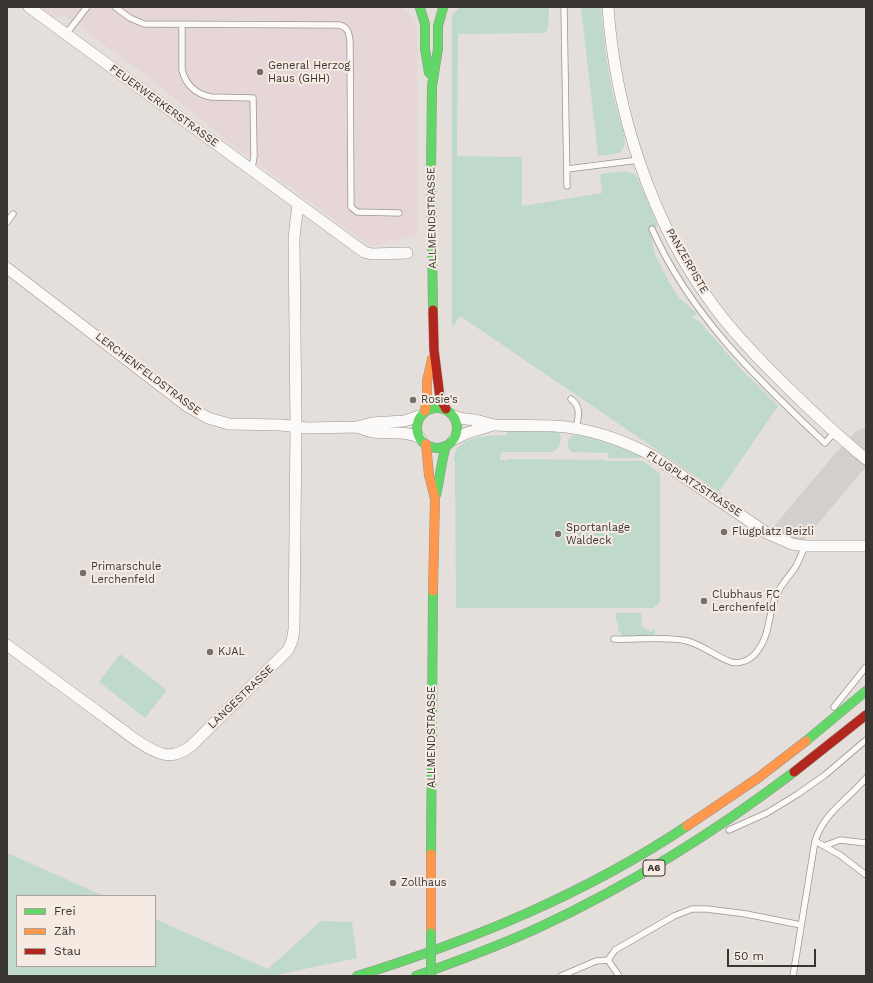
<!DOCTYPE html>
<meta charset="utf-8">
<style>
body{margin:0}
#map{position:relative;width:873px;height:983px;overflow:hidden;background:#e4dfda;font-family:"Work Sans",sans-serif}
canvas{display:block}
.frame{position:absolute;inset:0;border:8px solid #393531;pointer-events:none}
.legend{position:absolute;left:16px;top:895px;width:140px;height:72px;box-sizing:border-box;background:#f6ebe2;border:1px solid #aaa29b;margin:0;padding:5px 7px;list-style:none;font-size:12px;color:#393531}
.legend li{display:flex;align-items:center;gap:8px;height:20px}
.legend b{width:20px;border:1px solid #aaa29b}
.scale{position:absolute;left:727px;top:949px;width:89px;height:18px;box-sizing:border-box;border:2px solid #393531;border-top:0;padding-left:5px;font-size:12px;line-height:14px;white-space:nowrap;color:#393531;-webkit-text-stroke:3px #f6ebe2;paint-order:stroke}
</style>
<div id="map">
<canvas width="873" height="983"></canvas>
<div class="frame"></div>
<ul class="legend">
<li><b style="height:5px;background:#63d668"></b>Frei</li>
<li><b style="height:5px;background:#ff974d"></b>Zäh</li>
<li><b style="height:5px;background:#b3261e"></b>Stau</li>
</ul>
<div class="scale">50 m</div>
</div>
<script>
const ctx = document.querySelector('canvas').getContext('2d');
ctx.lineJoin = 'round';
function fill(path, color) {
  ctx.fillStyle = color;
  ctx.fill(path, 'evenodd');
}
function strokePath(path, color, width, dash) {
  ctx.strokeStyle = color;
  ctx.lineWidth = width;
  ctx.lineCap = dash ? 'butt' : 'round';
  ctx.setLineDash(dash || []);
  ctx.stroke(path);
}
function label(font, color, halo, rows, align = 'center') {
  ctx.font = font + ' "Work Sans",sans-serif';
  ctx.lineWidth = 4;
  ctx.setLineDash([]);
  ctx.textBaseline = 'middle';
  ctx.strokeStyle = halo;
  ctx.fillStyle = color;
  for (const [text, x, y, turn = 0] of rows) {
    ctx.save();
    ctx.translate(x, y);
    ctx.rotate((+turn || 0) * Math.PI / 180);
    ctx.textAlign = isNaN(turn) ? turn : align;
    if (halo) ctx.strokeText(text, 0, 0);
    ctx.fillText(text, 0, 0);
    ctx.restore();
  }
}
fill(new Path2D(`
 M 37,7 L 402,8 L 415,19 L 417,37 L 417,236 L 371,246 L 247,156 L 152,80 L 63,14 L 52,18 Z`), '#e7d6d7');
fill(new Path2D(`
 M 460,7 L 549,7 L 548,29 L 544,33 L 458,34 L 457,156 L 522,157 L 522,206 L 602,193 L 600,174 C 612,173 629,168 637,177 L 658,226 L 649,230 L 652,239 L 654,252 L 670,284 L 680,299 L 697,313 L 693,318 L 698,320 L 739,367 L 778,406 L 719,492 L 460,316 L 452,328 L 452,15 Z
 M 581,7 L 601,7 C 604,43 608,79 618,114 C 620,124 628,139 623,149 L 619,153 L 598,156 Z
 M 507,431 L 555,432 L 560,434 C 562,441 559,448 553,452 L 501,452 L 500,460 L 507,460 L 508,459 L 605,460 L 606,461 L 643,461 L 660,474 L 660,602 L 653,608 L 456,608 L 455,461 L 454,461 C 453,435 489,436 507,435 Z
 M 572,435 C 596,437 621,447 642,457 L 639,458 L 608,458 L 608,453 L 572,452 C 566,448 567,439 572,435 Z
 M 616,613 L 642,613 L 641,626 L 652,632 L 653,629 L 656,630 L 653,637 L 624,637 L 618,630 L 618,621 L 616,620 Z
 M 120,654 L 167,690 L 145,718 L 99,682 Z
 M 7,853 L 104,896 L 17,896 L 17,966 L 155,966 L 155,919 L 268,969 L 321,921 L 352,922 L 357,958 L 271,976 L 7,976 Z`), '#bfd9ca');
strokePath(new Path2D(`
 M 790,532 L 848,463 L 866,444`), '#d2cfcc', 32);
const lane = new Path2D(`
 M 115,7 L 130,18 L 144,24 L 339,25 C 348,27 349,33 350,41 L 351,207 L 357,212 L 399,213
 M 564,7 L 567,186
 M 182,25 L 182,70 C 186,85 195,94 211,97 L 253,98 L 254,156 L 252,169
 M 66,34 L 87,7
 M 567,169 L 639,160
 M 7,222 L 13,214
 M 652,229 C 690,315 758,380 825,443 L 835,432
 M 571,399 C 582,407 578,418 576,429
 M 614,639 C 635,640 666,636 687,641 C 703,645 716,657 731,662 C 739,664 748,661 754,655 C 771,637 767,617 776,596 C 780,586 788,577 795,568 C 799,561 802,553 805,546
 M 834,707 L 866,667
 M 729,830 L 767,813 L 798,794 L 825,775 L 866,740
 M 815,841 L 840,855 L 866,875
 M 824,846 L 840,840 L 866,843
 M 561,976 L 596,961 L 608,960
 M 619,976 L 608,960 L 615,950 L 674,916 L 692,909 L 707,909 L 746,914 L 801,925
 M 793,976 L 815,841 C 825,811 847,801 866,778`);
const street = new Path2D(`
 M 29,7 L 364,252 L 372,254 L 407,253
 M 608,7 C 615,110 651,222 713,305 C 731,330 753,353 775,375 C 804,404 834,433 866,459
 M 7,268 L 187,406 L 208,418 L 229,424 L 281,425 L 307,428 L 357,427 L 372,423 L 404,421 L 420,416
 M 454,416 C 461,419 467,419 474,420 C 481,421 488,424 495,425 C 515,426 534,425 554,426 C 588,428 623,440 653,456 L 767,533 L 792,544 L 805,546 L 866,546
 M 357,427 C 362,429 368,431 373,432 C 389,434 405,430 420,438
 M 454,439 L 467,433 L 493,425
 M 7,645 C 40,669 73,694 106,718 C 122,729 144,749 163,754 C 174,757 183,752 191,746 L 288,650 L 292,641 L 294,630 L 296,426 L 294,238 L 296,220 L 298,205`);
const fast = new Path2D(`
 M 420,8 L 425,24 L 425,49 L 429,73
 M 433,310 L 431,175 L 432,86 L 438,49 L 438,26 L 443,8
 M417 428a20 20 0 1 1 40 0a20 20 0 1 1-40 0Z
 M 436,495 C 440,479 441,462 446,446
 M 806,741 L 866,691
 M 431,854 L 433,591
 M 357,976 C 473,940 585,894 687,826
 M 416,976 C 458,961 499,946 540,927 C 630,885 715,832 794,772`);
const slow = new Path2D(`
 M 425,411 L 427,397 L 427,381 L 432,359
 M 426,444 L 429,475 L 435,499 L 433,591
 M 687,826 L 758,778 L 806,741
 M 431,933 L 431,854`);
const jam = new Path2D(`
 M 433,310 L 434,350 L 440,398 L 446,409
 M 794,772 L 866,715`);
strokePath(lane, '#9a9692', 7);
strokePath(street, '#9a9692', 12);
strokePath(fast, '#9a9692', 10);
strokePath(slow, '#9a9692', 10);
strokePath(jam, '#9a9692', 10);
strokePath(lane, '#fbfaf9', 5.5);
strokePath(street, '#fbfaf9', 11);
strokePath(fast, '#63d668', 9);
strokePath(slow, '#ff974d', 9);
strokePath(jam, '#b3261e', 9);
const fastBridge = new Path2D(`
 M 431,933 L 431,976`);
strokePath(fastBridge, '#9a9692', 10, []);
strokePath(fastBridge, '#63d668', 9);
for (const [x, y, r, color] of [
 [260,72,4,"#75706c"],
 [413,400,4,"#75706c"],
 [724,532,4,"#75706c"],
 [558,534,4,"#75706c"],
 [83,573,4,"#75706c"],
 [704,601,4,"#75706c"],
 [210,652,4,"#75706c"],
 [393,883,4,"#75706c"]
]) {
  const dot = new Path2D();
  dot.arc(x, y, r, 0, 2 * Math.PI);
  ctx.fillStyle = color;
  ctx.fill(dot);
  strokePath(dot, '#f6ebe2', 1.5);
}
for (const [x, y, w] of [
 [654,868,22]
]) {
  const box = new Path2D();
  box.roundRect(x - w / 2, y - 8, w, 16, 3);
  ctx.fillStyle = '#f6ebe2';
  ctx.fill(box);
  strokePath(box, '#393531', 1);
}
label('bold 10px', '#393531', null, [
 ["A6",654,868]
]);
label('11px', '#393531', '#f6ebe2', [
 ["General Herzog",268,66],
 ["Haus (GHH)",268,79],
 ["Rosie's",421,400],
 ["Sportanlage",566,528],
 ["Waldeck",566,541],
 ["Flugplatz Beizli",732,532],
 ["Primarschule",91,567],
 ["Lerchenfeld",91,580],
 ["Clubhaus FC",712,595],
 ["Lerchenfeld",712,608],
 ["KJAL",218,652],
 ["Zollhaus",401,883]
], 'left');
label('11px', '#393531', '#f6ebe2', [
 ["FEUERWERKERSTRASSE",164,106,36],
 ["ALLMENDSTRASSE",432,218,-91],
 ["PANZERPISTE",687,261,60],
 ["LERCHENFELDSTRASSE",148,374,37],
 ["FLUGPLATZSTRASSE",694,484,33],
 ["LANGESTRASSE",241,697,-44],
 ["ALLMENDSTRASSE",432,737,-90]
]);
</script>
